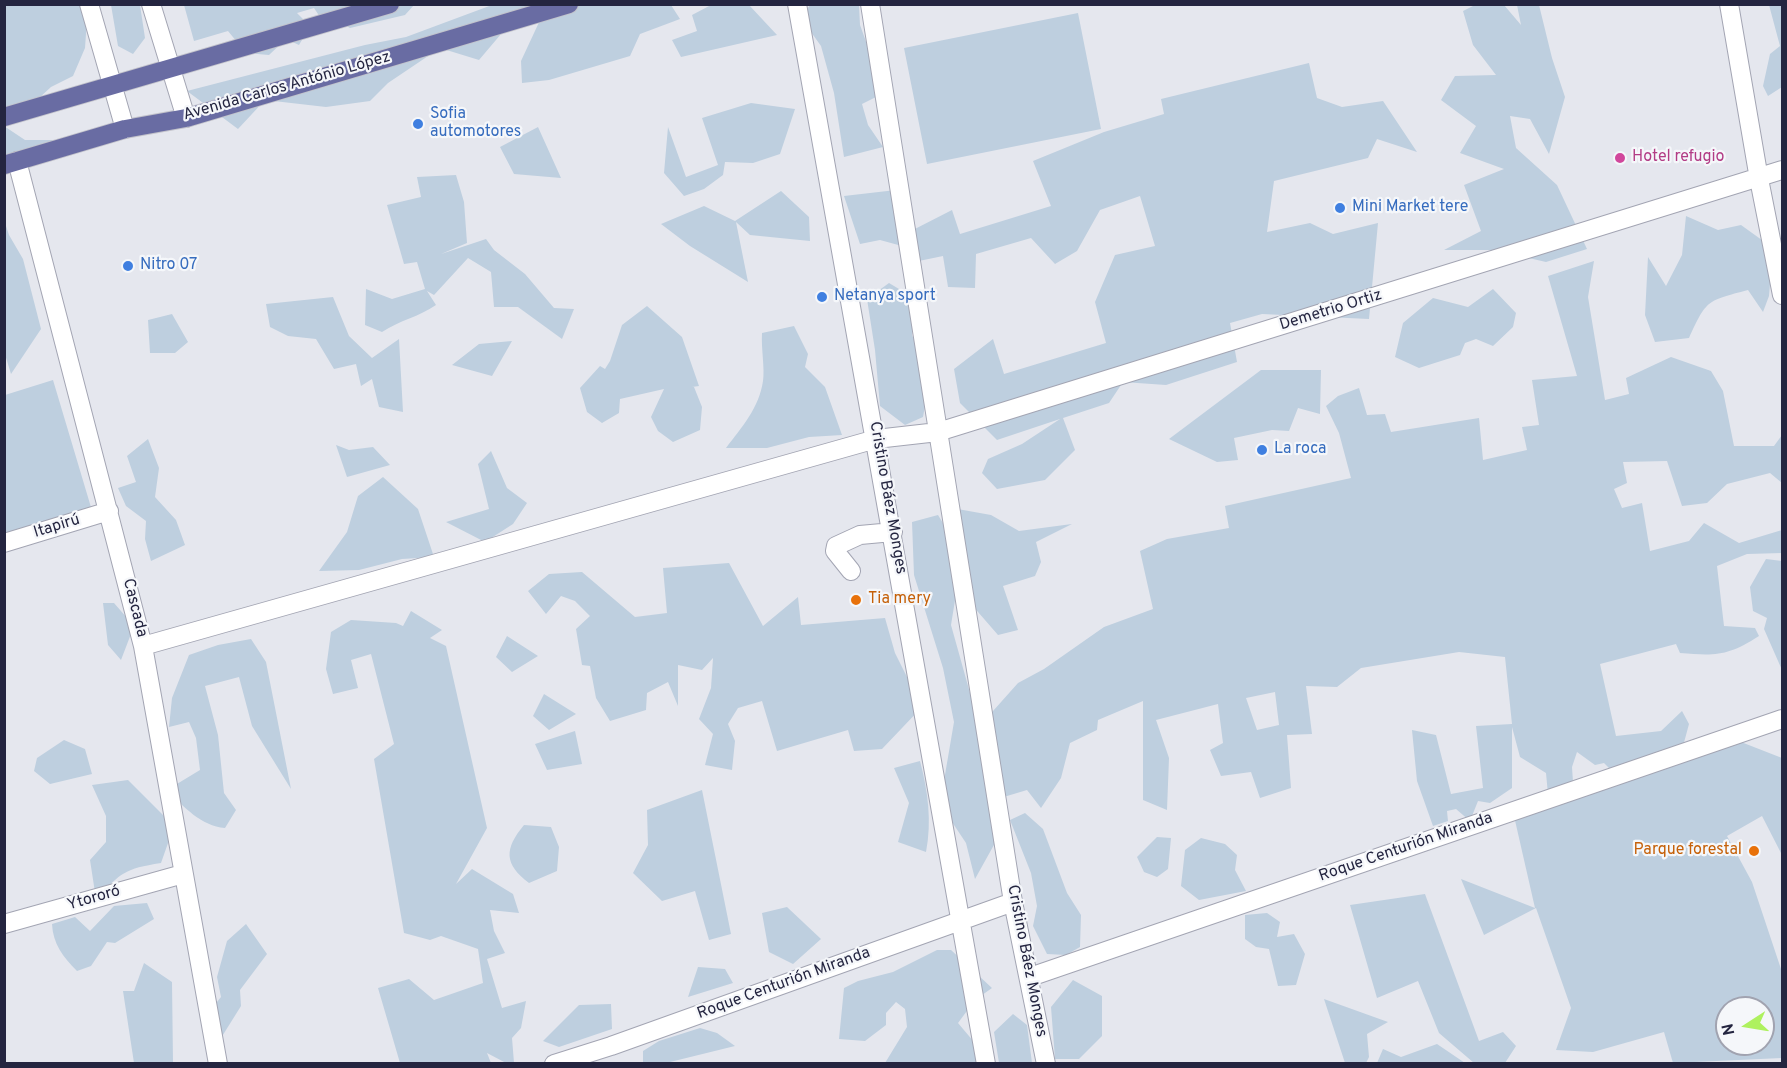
<!DOCTYPE html>
<meta charset="utf-8">
<style>
body{margin:0}
#map{position:relative;width:1787px;height:1068px;overflow:hidden;background:#e5e7ee;font-family:Overpass,sans-serif}
canvas{display:block}
.frame{position:absolute;inset:0;border:6px solid #242540;pointer-events:none}
.north{position:absolute;left:1715px;top:996px;width:60px;height:60px;box-sizing:border-box;background:#f5f7fa;border:2px solid #a1a3b0;border-radius:50%;rotate:258deg;font-size:16px;font-weight:700;line-height:24px;text-align:center;color:#242540}
.north::after{content:'';display:block;margin:auto;width:21px;height:27px;background:#aef15f;clip-path:polygon(50% 0,100% 100%,50% 72%,0 100%)}
</style>
<div id="map">
<canvas width="1787" height="1068"></canvas>
<div class="frame"></div>
<div class="north">N</div>
</div>
<script>
const ctx = document.querySelector('canvas').getContext('2d');
ctx.lineJoin = 'round';
function fill(path, color) {
  ctx.fillStyle = color;
  ctx.fill(path, 'evenodd');
}
function strokePath(path, color, width, dash) {
  ctx.strokeStyle = color;
  ctx.lineWidth = width;
  ctx.lineCap = dash ? 'butt' : 'round';
  ctx.setLineDash(dash || []);
  ctx.stroke(path);
}
function label(font, color, halo, rows, align = 'center') {
  ctx.font = font + ' Overpass,sans-serif';
  ctx.lineWidth = 4.5;
  ctx.setLineDash([]);
  ctx.textBaseline = 'middle';
  ctx.strokeStyle = halo;
  ctx.fillStyle = color;
  for (const [text, x, y, turn = 0] of rows) {
    ctx.save();
    ctx.translate(x, y);
    ctx.rotate((+turn || 0) * Math.PI / 180);
    ctx.textAlign = isNaN(turn) ? turn : align;
    if (halo) ctx.strokeText(text, 0, 0);
    ctx.fillText(text, 0, 0);
    ctx.restore();
  }
}
fill(new Path2D(`
 M 5,5 L 88,5 L 85,48 L 73,76 L 51,87 L 25,111 L 5,117 Z
 M 111,5 L 140,5 L 145,38 L 133,54 L 118,46 Z
 M 184,5 L 414,5 L 405,15 L 350,28 L 336,20 L 322,20 L 314,8 L 297,13 L 310,26 L 299,45 L 286,39 L 269,55 L 246,53 L 228,31 L 194,41 Z
 M 492,5 L 671,5 L 680,19 L 640,34 L 630,56 L 549,80 L 522,83 L 521,61 L 541,18 L 507,27 L 479,60 L 440,48 L 388,83 L 370,101 L 326,107 L 265,100 L 238,129 L 187,91 L 365,45 L 406,37 Z
 M 711,5 L 749,5 L 777,35 L 681,57 L 672,40 L 697,31 L 692,15 Z
 M 810,5 L 859,5 L 860,25 L 869,50 L 876,97 L 862,104 L 868,125 L 883,147 L 844,157 L 834,93 L 821,46 L 801,18 Z
 M 1475,5 L 1504,5 L 1521,25 L 1517,5 L 1539,5 L 1552,58 L 1565,97 L 1549,154 L 1530,119 L 1510,116 L 1516,148 L 1557,185 L 1587,249 L 1546,262 L 1494,250 L 1444,250 L 1481,231 L 1464,185 L 1504,169 L 1460,153 L 1476,126 L 1441,100 L 1455,76 L 1496,75 L 1473,45 L 1463,11 Z
 M 1769,5 L 1782,5 L 1782,89 L 1782,87 L 1768,96 L 1763,86 L 1770,54 L 1780,46 Z
 M 1078,13 L 1101,129 L 927,164 L 904,48 Z
 M 1309,63 L 1317,98 L 1342,107 L 1383,101 L 1417,152 L 1377,139 L 1368,158 L 1274,181 L 1267,232 L 1310,223 L 1333,234 L 1378,223 L 1369,319 L 1262,314 L 1230,323 L 1237,362 L 1166,385 L 1123,382 L 1109,403 L 1063,418 L 1075,450 L 1045,480 L 997,489 L 982,473 L 988,459 L 1022,444 L 1060,419 L 997,440 L 960,403 L 954,369 L 993,339 L 1004,374 L 1106,343 L 1095,302 L 1115,255 L 1155,246 L 1140,196 L 1100,210 L 1077,251 L 1055,264 L 1031,238 L 976,254 L 975,288 L 948,287 L 943,256 L 914,262 L 909,232 L 952,210 L 960,234 L 1051,206 L 1033,161 L 1104,132 L 1164,114 L 1161,99 Z
 M 751,103 L 795,109 L 780,154 L 753,163 L 725,162 L 723,175 L 704,189 L 684,196 L 664,173 L 668,127 L 686,177 L 718,165 L 702,118 Z
 M 4,126 L 25,140 L 66,140 L 5,158 Z
 M 538,127 L 561,178 L 514,174 L 500,147 Z
 M 456,175 L 464,202 L 467,243 L 441,254 L 486,239 L 494,250 L 525,274 L 554,308 L 574,309 L 562,339 L 518,307 L 494,307 L 491,272 L 468,258 L 434,295 L 427,291 L 436,305 C 419,317 400,320 382,332 L 365,325 L 366,289 L 392,299 L 425,289 L 417,262 L 404,264 L 387,205 L 421,197 L 417,177 Z
 M 896,190 L 902,246 L 880,240 L 860,244 L 844,196 Z
 M 781,191 L 809,217 L 810,241 L 750,235 L 736,222 L 748,282 L 690,246 L 661,224 L 704,206 L 735,221 Z
 M 1686,216 L 1718,230 L 1741,225 L 1773,248 L 1769,296 L 1763,312 L 1748,290 C 1707,301 1707,299 1689,338 L 1655,342 L 1645,315 L 1648,257 L 1666,286 L 1682,255 Z
 M 4,220 L 9,235 L 23,259 L 41,329 L 11,374 L 4,351 Z
 M 1594,261 L 1588,297 L 1605,400 L 1629,394 L 1626,378 L 1671,357 L 1711,371 L 1723,391 L 1734,446 L 1774,446 L 1782,435 L 1782,483 L 1770,473 L 1727,484 L 1707,503 L 1682,506 L 1667,461 L 1623,462 L 1627,483 L 1614,489 L 1622,508 L 1642,503 L 1650,551 L 1689,541 L 1704,523 L 1739,543 L 1782,530 L 1782,553 L 1747,554 L 1717,566 L 1724,626 L 1755,628 L 1759,636 C 1728,656 1716,656 1680,653 L 1676,644 L 1600,664 L 1616,736 L 1661,731 L 1682,711 L 1689,724 L 1679,761 L 1741,742 L 1782,758 L 1782,855 L 1762,816 L 1727,836 L 1752,882 L 1782,972 L 1782,1058 L 1673,1063 L 1664,1032 L 1593,1052 L 1556,1050 L 1571,1008 L 1536,908 L 1484,935 L 1461,879 L 1535,908 L 1514,816 L 1549,805 L 1546,773 L 1520,757 L 1512,727 L 1512,788 L 1490,803 L 1478,801 L 1470,821 L 1456,809 L 1447,811 L 1448,821 L 1433,826 L 1417,781 L 1412,730 L 1436,735 L 1451,794 L 1483,788 L 1476,726 L 1512,724 L 1505,657 L 1459,652 L 1361,668 L 1337,687 L 1306,686 L 1312,734 L 1287,735 L 1291,788 L 1260,798 L 1251,772 L 1221,776 L 1210,750 L 1223,743 L 1218,704 L 1156,720 L 1169,758 L 1167,810 L 1143,800 L 1143,701 L 1098,720 L 1097,730 L 1070,743 L 1061,778 L 1041,808 L 1027,790 L 997,799 L 985,720 L 1018,683 L 1044,669 L 1104,627 L 1153,609 L 1140,551 L 1167,539 L 1229,528 L 1225,506 L 1351,478 L 1339,433 L 1326,406 L 1338,396 L 1359,388 L 1367,415 L 1385,414 L 1391,432 L 1479,418 L 1483,460 L 1527,450 L 1522,427 L 1539,425 L 1532,380 L 1577,376 L 1548,276 ZM 1275,692 L 1279,725 L 1257,730 L 1246,698 ZM 1577,752 L 1595,765 L 1604,763 L 1621,780 L 1574,797 L 1572,767 ZM 1727,1008 L 1763,1008 L 1763,1044 L 1727,1044 Z
 M 889,283 L 914,298 L 912,335 L 930,379 L 923,417 L 905,425 L 880,406 L 875,350 L 867,299 Z
 M 1493,289 L 1516,313 L 1513,327 L 1493,346 L 1476,339 L 1465,343 L 1460,355 L 1419,368 L 1395,357 L 1403,323 L 1433,298 L 1468,307 Z
 M 333,297 L 349,336 L 372,358 L 399,339 L 403,412 L 379,407 L 372,379 L 361,386 L 356,364 L 334,369 L 316,339 L 288,336 L 270,327 L 266,304 Z
 M 647,306 L 682,337 L 699,386 L 692,387 L 694,387 L 702,407 L 700,430 L 673,442 L 658,431 L 651,417 L 664,389 L 620,399 L 619,413 L 602,423 L 587,412 L 580,388 L 600,366 L 605,369 L 610,361 L 622,325 Z
 M 172,314 L 188,342 L 175,353 L 150,353 L 148,320 Z
 M 794,326 L 808,354 L 805,367 L 825,387 L 842,435 L 809,437 L 767,448 L 726,448 C 742,427 759,408 763,381 C 765,369 761,348 762,333 Z
 M 512,341 L 492,376 L 452,365 L 479,344 Z
 M 1261,370 L 1321,370 L 1320,414 L 1298,408 L 1289,431 L 1272,430 L 1234,438 L 1238,460 L 1217,462 L 1169,439 Z
 M 53,380 L 93,514 L 5,540 L 5,395 Z
 M 148,439 L 159,468 L 155,497 L 176,520 L 185,545 L 151,561 L 145,539 L 146,521 L 126,506 L 118,488 L 136,482 L 127,456 Z
 M 336,445 L 349,450 L 373,447 L 390,465 L 347,477 Z
 M 491,451 L 507,488 L 527,503 L 513,524 L 485,542 L 446,522 L 489,509 L 478,464 Z
 M 383,477 L 418,509 L 434,557 L 402,559 L 359,570 L 319,571 L 347,532 L 358,496 Z
 M 952,508 L 991,515 L 1019,531 L 1072,524 L 1036,542 L 1041,562 L 1035,576 L 1003,586 L 1018,630 L 998,635 L 965,597 L 958,582 L 951,625 L 987,754 L 1000,834 L 975,879 L 966,843 L 940,804 L 954,722 L 943,668 L 914,575 L 912,522 L 938,515 L 954,541 Z
 M 1766,559 L 1782,561 L 1782,670 L 1764,629 L 1767,618 L 1753,611 L 1750,587 Z
 M 729,563 L 763,626 L 798,597 L 801,625 L 885,618 L 895,653 L 922,707 L 882,749 L 854,751 L 848,730 L 777,751 L 762,701 L 738,708 L 728,724 L 735,741 L 732,770 L 705,765 L 713,734 L 699,719 L 711,688 L 713,658 L 702,670 L 678,665 L 678,706 L 668,682 L 647,693 L 646,710 L 610,721 L 596,698 L 590,666 L 582,665 L 576,629 L 590,616 L 575,601 L 561,596 L 546,614 L 528,591 L 549,574 L 582,572 L 635,617 L 667,613 L 663,568 Z
 M 103,603 L 114,603 L 134,626 L 121,660 L 108,645 Z
 M 411,611 L 442,630 L 430,638 L 446,646 L 487,828 L 456,884 L 472,869 L 513,894 L 519,913 L 490,910 L 494,931 L 505,953 L 487,959 L 502,1008 L 526,1001 L 521,1028 L 512,1038 L 514,1063 L 506,1063 L 487,1053 L 491,1063 L 400,1063 L 378,988 L 409,979 L 434,1000 L 483,983 L 478,949 L 441,936 L 430,940 L 404,933 L 374,759 L 394,744 L 371,654 L 351,660 L 358,688 L 333,694 L 326,669 L 331,632 L 351,620 L 396,623 L 403,626 Z
 M 507,636 L 538,656 L 512,672 L 496,657 Z
 M 251,639 L 266,662 L 291,789 L 252,726 L 239,677 L 205,686 L 218,735 L 224,793 L 236,810 L 225,828 C 201,826 184,807 167,790 L 200,770 L 196,738 L 189,722 L 169,727 L 172,698 L 189,655 L 218,645 Z
 M 544,694 L 576,714 L 549,730 L 533,716 Z
 M 575,731 L 582,764 L 547,770 L 535,744 Z
 M 64,740 L 85,749 L 92,774 L 50,784 L 34,771 L 37,758 Z
 M 920,761 C 928,791 932,822 926,852 L 898,842 L 909,803 L 894,768 Z
 M 128,780 L 174,826 L 161,863 C 124,869 122,872 96,899 L 90,860 L 106,842 L 106,816 L 92,785 Z
 M 702,790 L 731,934 L 709,940 L 695,891 L 662,901 L 633,873 L 648,845 L 647,810 Z
 M 1025,813 L 1043,829 L 1067,893 L 1081,915 L 1080,947 L 1066,955 L 1047,954 L 1033,926 L 1037,906 L 1031,873 L 1010,820 Z
 M 524,825 L 551,827 L 559,847 L 557,871 L 529,883 C 504,864 504,849 524,825 Z
 M 1157,837 L 1171,838 L 1168,869 L 1157,877 L 1144,872 L 1137,857 Z
 M 1201,838 L 1225,844 L 1237,855 L 1235,870 L 1246,891 L 1199,900 L 1181,886 L 1185,850 Z
 M 1425,894 L 1479,1041 L 1503,1032 L 1516,1046 L 1505,1063 L 1474,1063 L 1439,1033 L 1418,981 L 1377,998 L 1350,905 Z
 M 147,903 L 154,919 L 115,943 L 107,942 L 91,966 L 77,971 C 63,957 53,944 52,924 L 75,917 L 90,931 L 114,906 Z
 M 787,907 L 821,939 L 793,964 L 769,952 L 762,913 Z
 M 1267,913 L 1280,922 L 1277,937 L 1294,934 L 1305,954 L 1296,985 L 1278,986 L 1269,949 L 1256,947 L 1245,939 L 1245,915 Z
 M 246,924 L 267,954 L 240,990 L 241,1006 L 221,1038 L 208,1013 L 221,997 L 217,977 L 227,941 Z
 M 937,950 L 951,950 L 992,988 L 975,1000 L 958,1023 L 985,1055 L 978,1063 L 885,1063 L 907,1027 L 905,1009 L 896,1002 L 886,1013 L 886,1025 L 865,1041 L 839,1039 L 844,988 L 858,981 L 893,972 Z
 M 144,963 L 172,982 L 173,1063 L 134,1063 L 123,991 L 134,991 Z
 M 698,967 L 725,969 L 733,983 L 688,997 Z
 M 1073,980 L 1102,996 L 1102,1036 L 1079,1059 L 1055,1059 L 1051,1007 Z
 M 1324,999 L 1388,1022 L 1367,1034 L 1369,1057 L 1366,1063 L 1345,1063 Z
 M 611,1004 L 612,1029 L 559,1047 L 543,1041 L 579,1005 Z
 M 1013,1014 L 1027,1025 L 1032,1063 L 999,1063 L 994,1032 Z
 M 700,1028 L 717,1033 L 735,1046 L 666,1063 L 643,1063 L 643,1051 L 659,1041 Z
 M 1437,1044 L 1465,1063 L 1377,1063 L 1383,1049 L 1401,1057 Z`), '#becfdf');
const minor = new Path2D(`
 M 89,4 L 125,129
 M 151,4 L 186,118
 M 797,4 L 986,1064
 M 870,4 L 1013,902 L 1046,1064
 M 1729,4 L 1759,179 L 1782,295
 M 17,161 L 143,646 L 218,1064
 M 4,543 L 109,511
 M 851,571 L 835,551 L 836,546 L 860,535 L 893,532
 M 143,646 L 876,439 L 938,432 L 1782,170
 M 4,924 L 183,874
 M 1030,977 L 1782,719
 M 554,1064 L 611,1046 L 1013,902`);
const major = new Path2D(`
 M 4,117 L 390,4
 M 4,165 L 125,129 L 186,118 L 569,4`);
strokePath(minor, '#a3a5b3', 20);
strokePath(major, '#c2c2ca', 20);
strokePath(minor, '#fff', 18);
strokePath(major, '#696ca3', 18);
for (const [x, y, r, color] of [
 [418,124,6,"#3f7fe0"],
 [1620,158,6,"#d1479c"],
 [1340,208,6,"#3f7fe0"],
 [128,266,6,"#3f7fe0"],
 [822,297,6,"#3f7fe0"],
 [1262,450,6,"#3f7fe0"],
 [856,600,6,"#e8710a"],
 [1754,851,6,"#e8710a"]
]) {
  const dot = new Path2D();
  dot.arc(x, y, r, 0, 2 * Math.PI);
  ctx.fillStyle = color;
  ctx.fill(dot);
  strokePath(dot, '#f5f7fa', 2);
}
label('16px', '#242540', '#f5f7fa', [
 ["Avenida Carlos António López",287,87,-16],
 ["Demetrio Ortiz",1331,311,-17],
 ["Cristino Báez Monges",887,498,80],
 ["Itapirú",57,527,-17],
 ["Cascada",134,608,76],
 ["Roque Centurión Miranda",1406,848,-19],
 ["Ytororó",94,899,-16],
 ["Cristino Báez Monges",1026,961,79],
 ["Roque Centurión Miranda",784,984,-20]
]);
label('16px', '#366cbe', '#f5f7fa', [
 ["Sofia",430,115],
 ["automotores",430,133],
 ["Mini Market tere",1352,208],
 ["Nitro 07",140,266],
 ["Netanya sport",834,297],
 ["La roca",1274,450]
], 'left');
label('16px', '#b23c85', '#f5f7fa', [
 ["Hotel refugio",1632,158]
], 'left');
label('16px', '#c56008', '#f5f7fa', [
 ["Tia mery",868,600],
 ["Parque forestal",1742,851,"right"]
], 'left');
</script>
